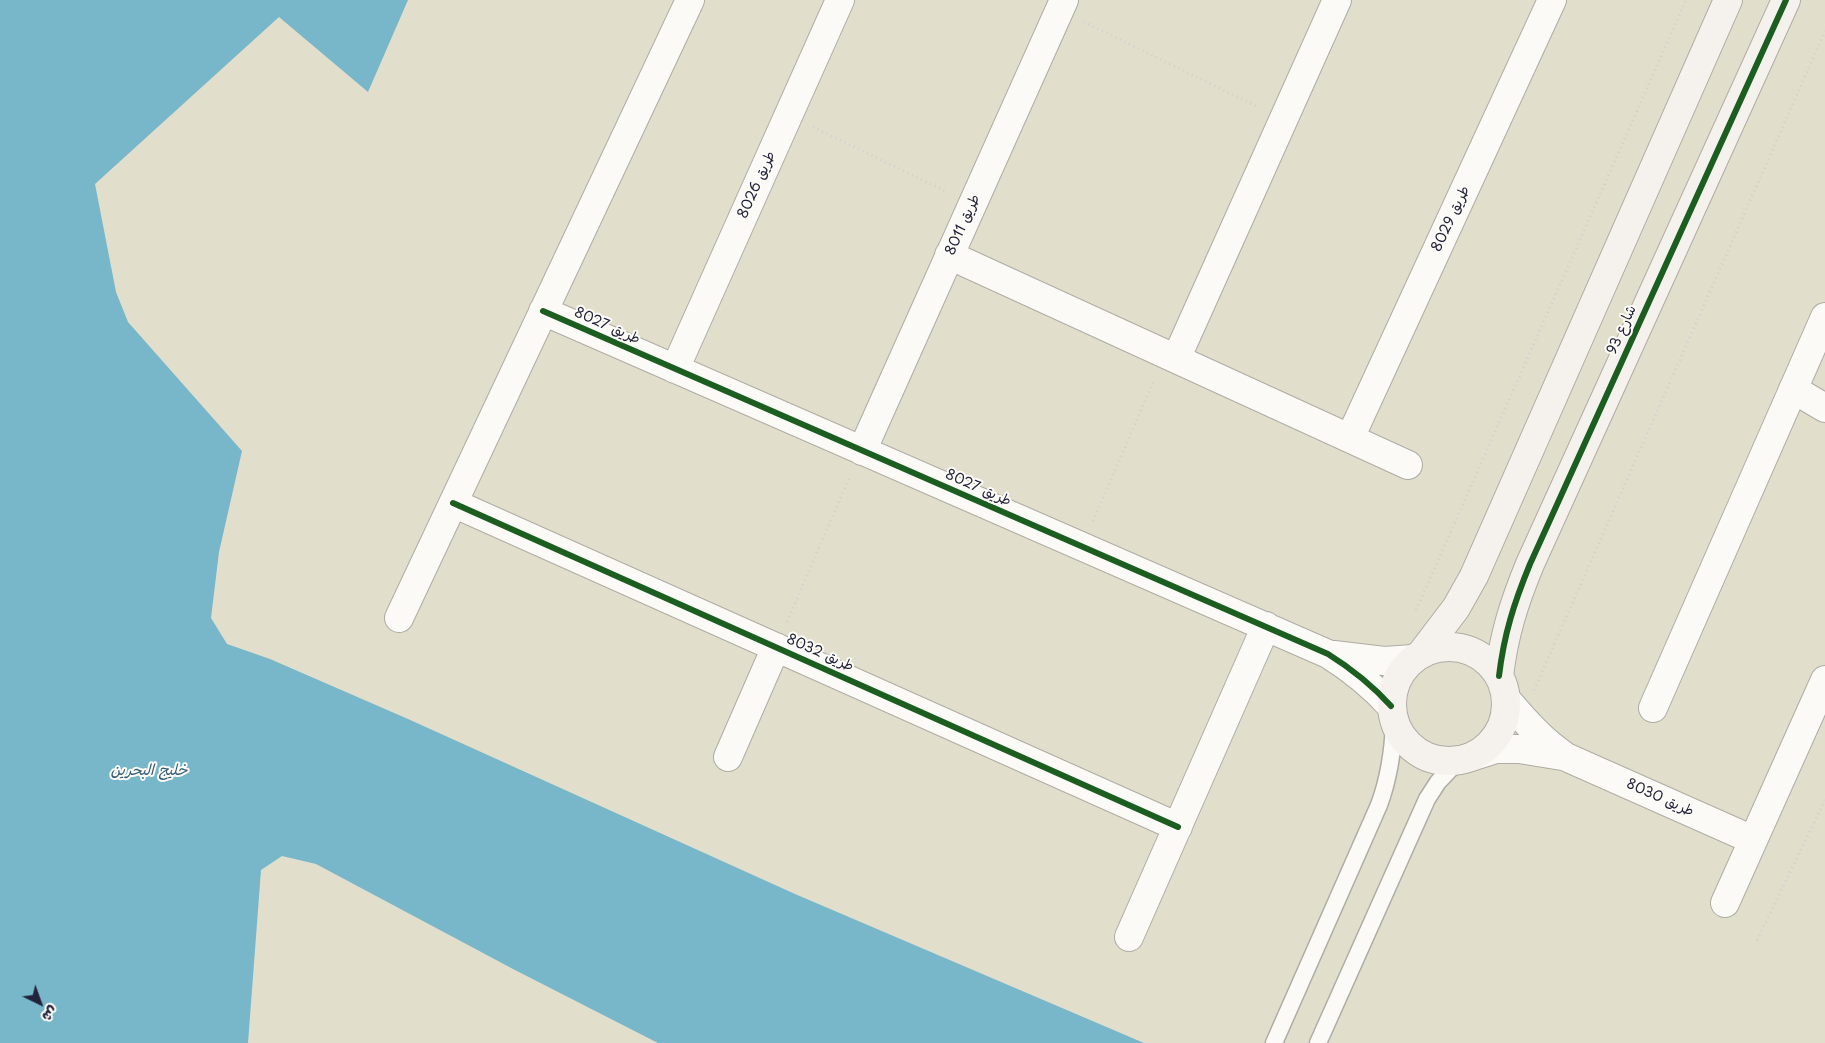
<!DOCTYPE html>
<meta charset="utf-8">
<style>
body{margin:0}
#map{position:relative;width:1825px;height:1043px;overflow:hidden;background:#e2decc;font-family:"Playpen Sans","Playpen Sans Arabic",sans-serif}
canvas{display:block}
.north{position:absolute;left:15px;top:978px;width:50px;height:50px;-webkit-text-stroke:4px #fdfcf7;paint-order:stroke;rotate:138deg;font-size:14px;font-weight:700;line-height:20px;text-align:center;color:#22223b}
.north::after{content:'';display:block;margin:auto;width:18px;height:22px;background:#22223b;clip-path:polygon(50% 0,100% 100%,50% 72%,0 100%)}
</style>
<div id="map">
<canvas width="1825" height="1043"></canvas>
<div class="north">ش</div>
</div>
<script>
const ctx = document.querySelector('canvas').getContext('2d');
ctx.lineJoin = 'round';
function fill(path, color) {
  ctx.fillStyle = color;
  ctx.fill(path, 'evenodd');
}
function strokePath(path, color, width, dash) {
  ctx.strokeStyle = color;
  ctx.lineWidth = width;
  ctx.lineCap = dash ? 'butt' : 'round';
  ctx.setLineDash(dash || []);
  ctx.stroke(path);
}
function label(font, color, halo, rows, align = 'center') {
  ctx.font = font + ' "Playpen Sans","Playpen Sans Arabic",sans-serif';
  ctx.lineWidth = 4;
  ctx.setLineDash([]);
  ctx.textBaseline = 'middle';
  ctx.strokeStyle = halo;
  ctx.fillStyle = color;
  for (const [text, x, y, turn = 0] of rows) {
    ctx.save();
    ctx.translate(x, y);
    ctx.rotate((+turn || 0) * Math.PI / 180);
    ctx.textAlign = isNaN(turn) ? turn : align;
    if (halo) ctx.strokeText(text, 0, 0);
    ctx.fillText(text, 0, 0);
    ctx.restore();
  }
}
fill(new Path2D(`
 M 0,0 L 408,0 L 368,92 L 279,17 L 95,184 L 116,292 L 128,322 L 242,451 L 219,552 L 211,618 L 227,644 L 270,659 L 408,719 L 795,894 L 1144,1043 L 658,1043 L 513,969 L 316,864 L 282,856 L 261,870 L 248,1043 L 0,1043 Z`), '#77b7c9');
const lane = new Path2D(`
 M 1274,1043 L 1379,805 C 1389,778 1393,752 1394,722
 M 1318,1043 L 1427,799 L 1438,782 L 1458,761`);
const street = new Path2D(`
 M 949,255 L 1408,465
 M 543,311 L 1328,654 C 1352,669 1372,685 1391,706
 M 1176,359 L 1337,0
 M 675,369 L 840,0
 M 1793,389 L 1825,408
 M 1350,438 L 1552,0
 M 862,451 L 1064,0
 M 453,503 L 1178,827
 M 399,618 L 690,0
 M 1334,655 L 1384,661 L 1413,659
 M 1506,699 C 1525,721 1541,740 1566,757 L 1753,840
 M 1653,708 L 1825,317
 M 728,757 L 776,647
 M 1471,757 L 1496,749 L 1519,749 L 1562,756
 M 1725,903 L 1825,680
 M 1129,937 L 1266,626`);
const secondary = new Path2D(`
 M1392 704a57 57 0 1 1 114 0a57 57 0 1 1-114 0Z
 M 1421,654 L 1456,608 L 1474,576 L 1728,0
 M 1499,676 C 1504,634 1514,603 1530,564 L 1786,0`);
strokePath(lane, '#aeaca3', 19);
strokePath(street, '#aeaca3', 30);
strokePath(secondary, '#aeaca3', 30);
strokePath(new Path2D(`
 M 1084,22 L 1258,107
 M 813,127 L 947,192
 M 1093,521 L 1154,380
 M 1416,610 L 1686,0
 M 787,622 L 850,476
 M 1534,690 L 1825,31
 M 1757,940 L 1825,800`), '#d1d0cd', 3, [1, 4]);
strokePath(lane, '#fbfaf7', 16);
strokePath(street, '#fbfaf7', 28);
strokePath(secondary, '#f5f2ed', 28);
strokePath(new Path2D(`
 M 543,311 L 1328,654 C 1352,669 1372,685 1391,706
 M 453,503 L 1178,827
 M 1499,676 C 1504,634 1514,603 1530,564 L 1786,0`), '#1b5e20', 6);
label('14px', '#22223b', '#fdfcf7', [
 ["طريق 8026",757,185,-66],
 ["طريق 8029",1451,219,-65],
 ["طريق 8011",963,225,-66],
 ["طريق 8027",607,326,24],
 ["شارع 93",1622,330,-66],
 ["طريق 8027",978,488,24],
 ["طريق 8032",820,653,24],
 ["طريق 8030",1660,798,24]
]);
label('italic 15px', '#345d7a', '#fdfcf7', [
 ["خليج البحرين",149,771]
]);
</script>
